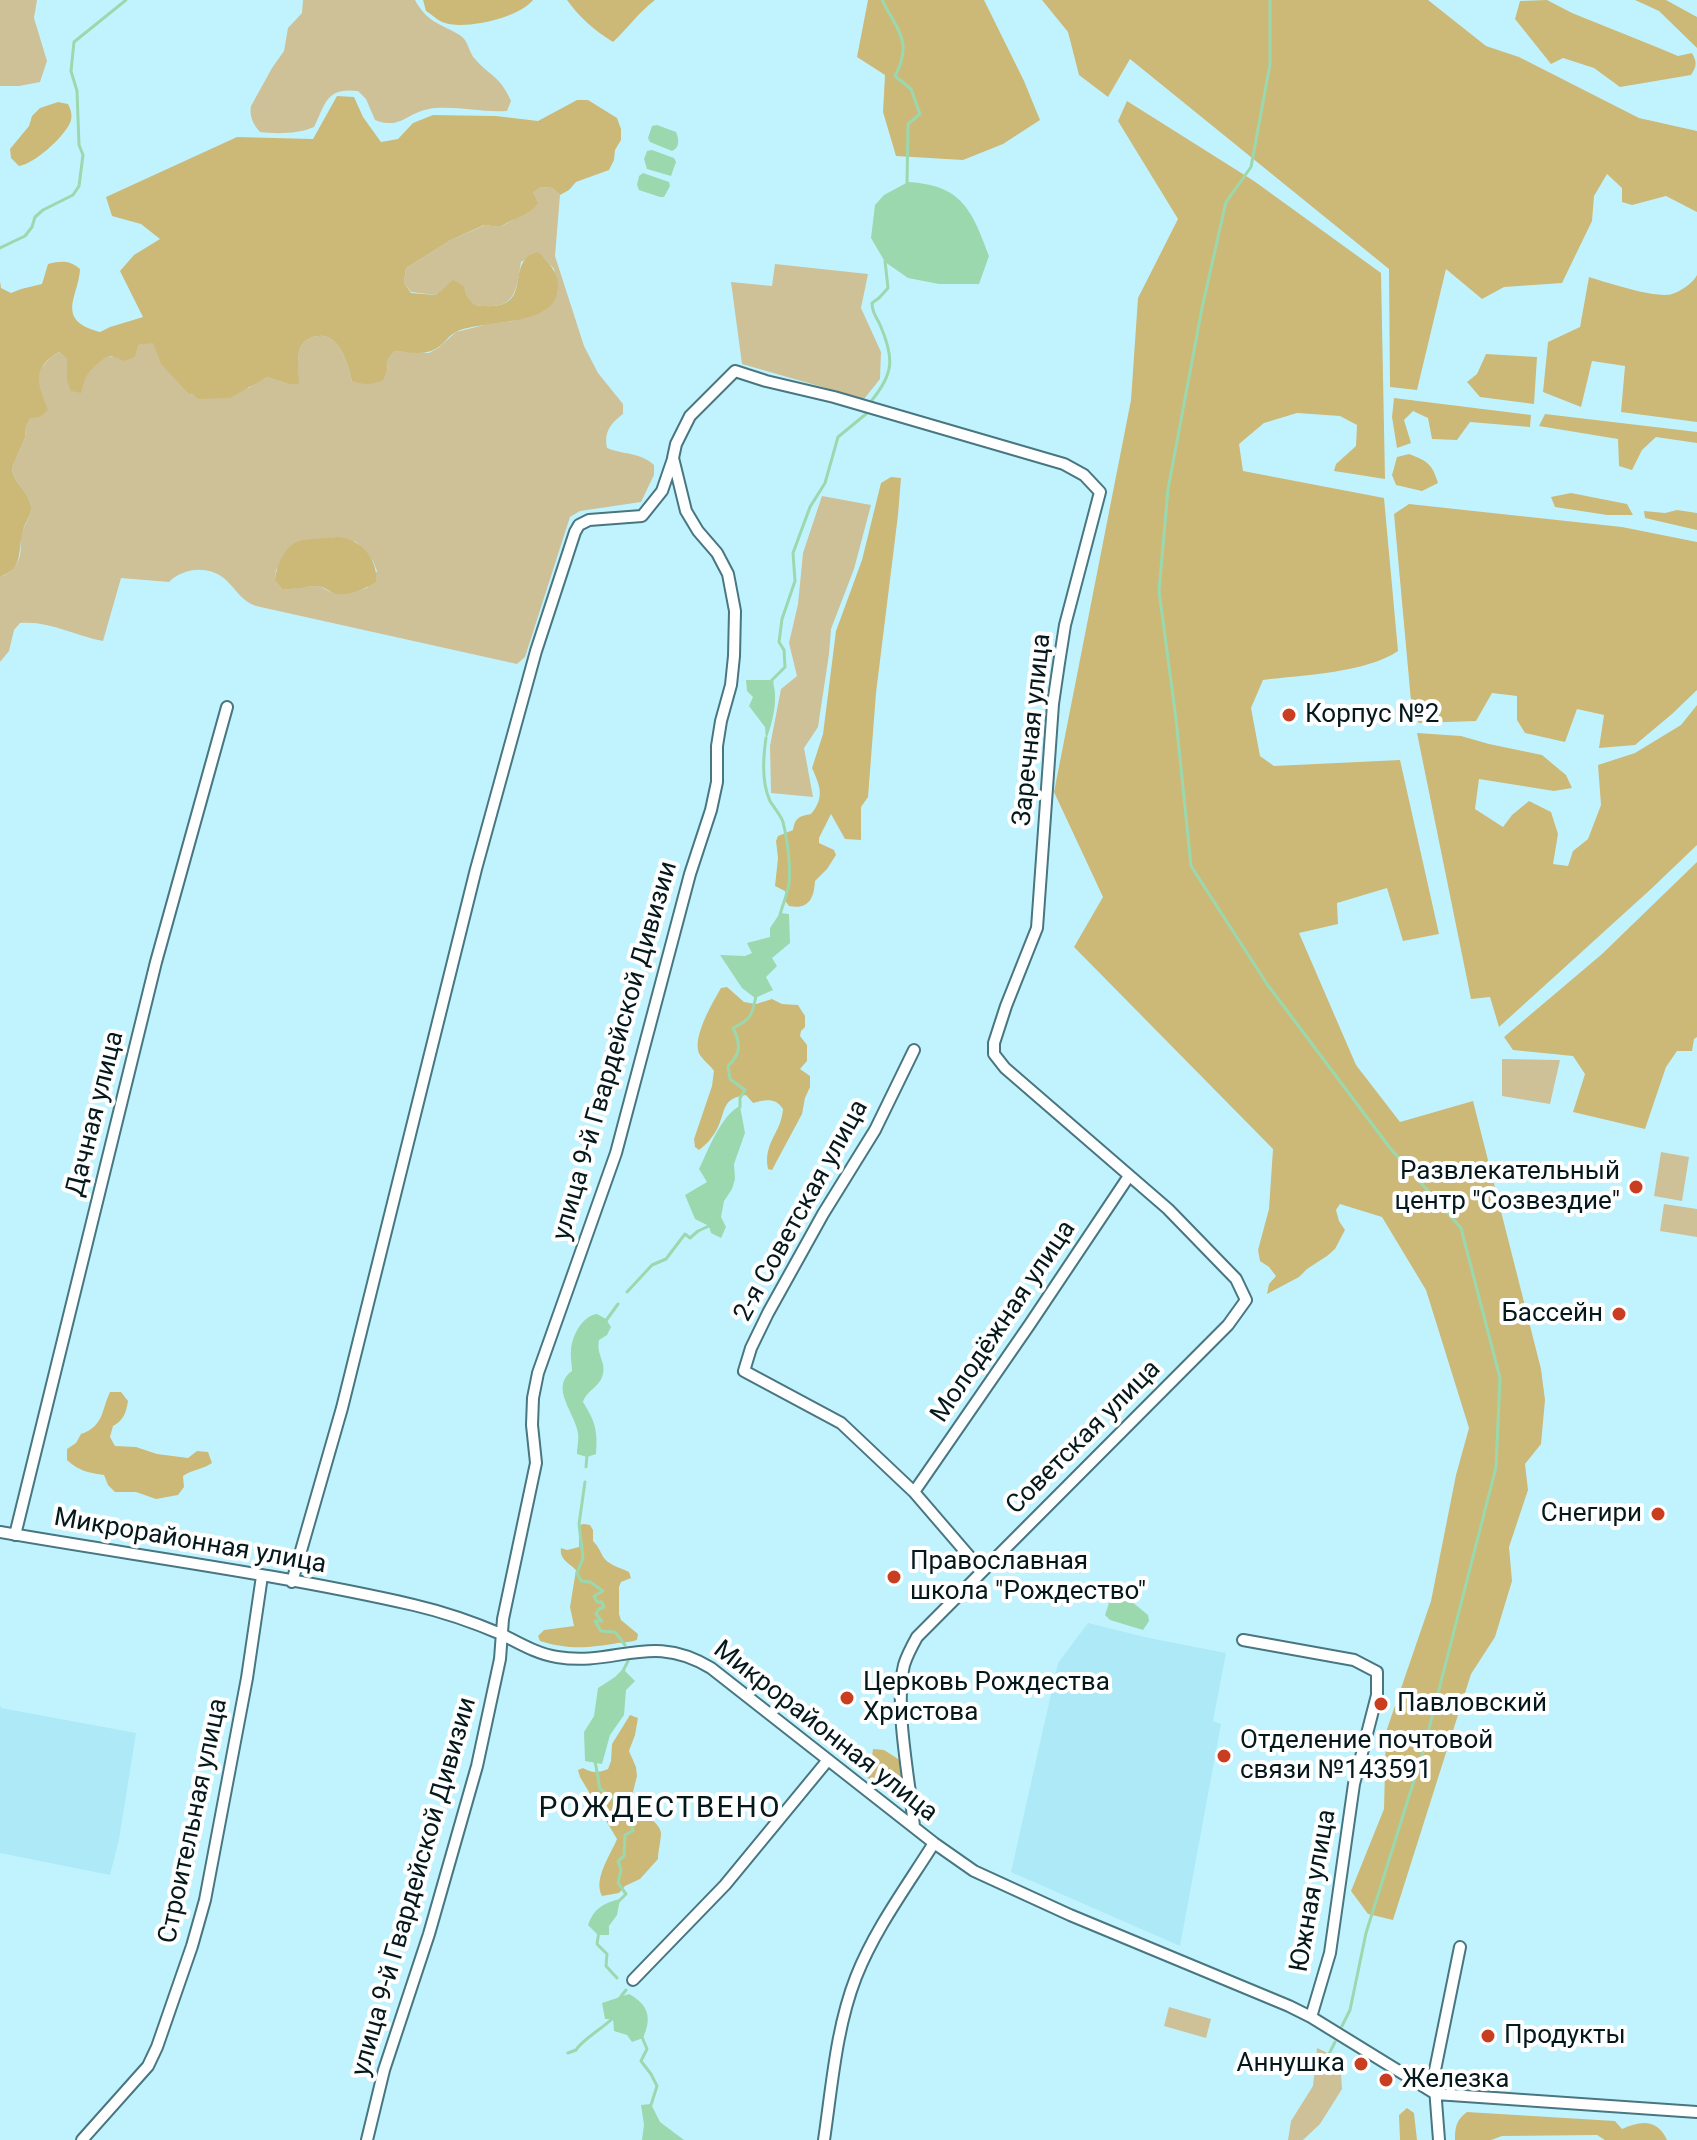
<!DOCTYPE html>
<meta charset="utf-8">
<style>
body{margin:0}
canvas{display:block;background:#c1f3ff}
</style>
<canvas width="1697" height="2140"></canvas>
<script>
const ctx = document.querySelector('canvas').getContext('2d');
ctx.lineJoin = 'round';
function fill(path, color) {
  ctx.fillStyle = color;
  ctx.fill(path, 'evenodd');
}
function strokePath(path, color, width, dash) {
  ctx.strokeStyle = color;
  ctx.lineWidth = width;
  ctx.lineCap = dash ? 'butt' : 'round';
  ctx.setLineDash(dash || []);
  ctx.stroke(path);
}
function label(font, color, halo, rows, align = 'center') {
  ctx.font = font + ' Roboto,sans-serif';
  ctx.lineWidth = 8;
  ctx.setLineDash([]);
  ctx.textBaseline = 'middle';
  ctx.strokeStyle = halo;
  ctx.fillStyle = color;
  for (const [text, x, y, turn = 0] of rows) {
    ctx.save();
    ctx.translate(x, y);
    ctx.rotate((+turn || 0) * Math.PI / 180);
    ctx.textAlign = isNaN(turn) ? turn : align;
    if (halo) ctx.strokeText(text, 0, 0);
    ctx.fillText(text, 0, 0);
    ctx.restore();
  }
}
fill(new Path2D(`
 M 1088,1623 L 1149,1638 L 1226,1653 L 1213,1721 L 1221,1724 L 1180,1946 L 1011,1872 L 1058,1663 Z
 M 0,1704 L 1,1708 L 136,1733 L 119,1839 L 110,1875 L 0,1853 Z`), '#ade9f7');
fill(new Path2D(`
 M 0,0 L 37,0 L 34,18 L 47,61 L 40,82 L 19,86 L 0,86 Z
 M 303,0 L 415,0 C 427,22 439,23 458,34 C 469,40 468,51 475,59 C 491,77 500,76 511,101 L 507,111 C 482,113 453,105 429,109 C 406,113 401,130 375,120 L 366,99 L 358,91 C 326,87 326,103 314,127 C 298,134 277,134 260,132 C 253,124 249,116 251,106 L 272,68 L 284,51 L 288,28 L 302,13 Z
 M 541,187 L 552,188 L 560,195 L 555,256 L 584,346 L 598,373 L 623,404 L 623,414 C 610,424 604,432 607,448 C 624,455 640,452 654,465 L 654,475 L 641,502 L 580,511 L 570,517 L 525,657 L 517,664 L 256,606 C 242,601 238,592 227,581 C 211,565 184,567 169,582 L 121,578 L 103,641 C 76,636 48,620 20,623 L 14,630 L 9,651 L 0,662 L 0,577 C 7,575 15,568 18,561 C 22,554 20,544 21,536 C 23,526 32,516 31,506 C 29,491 13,483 12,468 L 25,438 L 26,427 L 40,390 L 37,378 L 41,368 L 50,358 L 59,352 L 67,359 L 67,370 L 87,371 L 104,357 L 115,357 L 138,345 L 153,342 L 192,393 L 249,388 L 257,381 L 267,377 L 288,384 L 298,384 C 299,374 297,362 299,352 C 300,346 304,341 310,338 C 338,327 347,361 352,381 L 387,370 L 388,359 L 395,351 L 429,353 L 438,348 L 456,332 L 488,324 L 513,321 L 558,292 L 554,269 L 539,252 L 521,262 C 516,295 514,311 475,305 L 467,296 L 464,286 L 453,281 L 436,295 L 411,292 L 404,283 L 406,268 L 451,240 L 485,225 L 500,227 L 520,216 L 533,193 ZM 336,537 L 356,542 L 373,561 L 377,571 L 367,588 C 357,590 344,597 334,593 C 326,591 324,586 315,586 C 304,586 293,590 282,589 L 275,581 L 276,570 L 304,540 L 325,539 Z
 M 775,264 L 868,274 L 861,308 L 881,352 L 880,379 L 864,399 L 742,364 L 731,282 L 772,286 Z
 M 822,496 L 871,505 L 854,569 L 831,629 L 829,654 L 818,727 L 804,748 L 813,797 L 771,793 L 770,746 L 781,689 L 797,676 L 789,643 L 798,604 L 803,553 Z
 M 1502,1059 L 1560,1060 L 1550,1104 L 1502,1096 Z
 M 1661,1152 L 1689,1157 L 1682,1201 L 1654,1196 Z
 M 1664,1204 L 1697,1209 L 1697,1237 L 1660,1231 Z
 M 1169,2007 L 1211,2019 L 1206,2038 L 1164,2026 Z
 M 1317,2048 L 1340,2059 L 1342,2089 L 1320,2124 L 1303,2140 L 1288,2140 L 1291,2121 L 1313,2086 Z`), '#cec197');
fill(new Path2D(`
 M 423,0 L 533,0 C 519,18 463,31 442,22 C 436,19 431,14 426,11 Z
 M 567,0 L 655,0 C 639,12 628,28 613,42 C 594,30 580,18 567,0 Z
 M 868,0 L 984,0 L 1024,81 L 1040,120 L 1003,144 L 963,160 L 896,156 L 883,112 L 885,75 L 857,57 Z
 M 1042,0 L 1428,0 L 1486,46 L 1519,57 L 1639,118 L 1697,131 L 1697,212 L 1666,196 L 1632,205 L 1622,202 L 1622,188 L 1607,174 L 1594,196 L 1592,221 L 1562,283 L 1504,287 L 1482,299 L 1446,269 L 1417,390 L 1390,387 L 1389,269 L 1130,59 L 1108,97 L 1079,75 L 1068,32 Z
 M 1547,0 L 1572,13 L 1659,48 L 1678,56 L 1692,53 C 1697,62 1697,66 1691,75 L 1620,87 L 1594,68 L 1563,58 L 1551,64 L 1515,19 L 1520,1 Z
 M 1635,0 L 1666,0 L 1697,17 L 1697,48 L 1659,11 Z
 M 337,96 L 354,97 L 363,117 L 381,142 L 398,139 L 413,123 L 433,115 L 496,116 L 538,121 L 577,100 L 588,100 L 617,118 L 621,129 L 621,140 L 615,150 L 614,160 L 609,170 L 576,182 L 569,190 L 560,195 L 552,188 L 541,187 L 533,193 L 538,203 C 529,216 513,218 500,227 L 484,225 L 451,240 L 406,268 L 404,283 L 411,293 L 436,295 L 453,280 L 464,286 L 467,296 L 475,305 C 541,315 500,259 539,252 C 549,263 559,273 558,289 C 555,328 482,319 456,332 C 449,335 444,344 437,348 C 426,356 409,352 395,351 L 388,359 L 387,370 L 383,380 C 371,385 364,385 352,381 C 347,361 338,327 310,338 C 304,341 300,346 299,352 C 297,362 299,374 299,384 L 288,384 L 267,377 L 230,398 L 198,399 L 192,393 L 189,394 L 161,364 L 153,343 L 138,345 L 135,357 L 124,361 C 109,354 108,355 96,365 C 85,375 85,379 81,393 L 71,391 L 67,381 L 67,359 L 59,352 C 30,369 38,384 48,410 L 40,417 L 30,418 L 26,427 L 25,438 L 12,468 C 13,483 29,491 31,506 C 32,515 25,522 23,530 C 17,551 25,567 0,577 L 0,281 L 1,288 L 11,293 L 21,289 L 42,284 L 48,264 C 61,261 69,260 80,269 C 79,296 54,320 100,332 L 110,327 L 143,317 L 120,271 L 134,255 L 160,239 L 141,224 L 112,216 L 106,197 L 237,137 L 313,139 Z
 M 1127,101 L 1254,181 L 1381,273 L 1385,479 L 1334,471 L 1336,464 L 1356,446 L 1357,425 L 1340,416 L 1297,413 L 1264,423 L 1239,444 L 1243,471 L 1384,498 L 1398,651 C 1366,673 1302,675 1263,680 L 1251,708 L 1260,756 L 1274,766 L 1400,760 L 1439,934 L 1403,941 L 1387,888 L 1337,903 L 1338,924 L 1299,933 L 1356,1065 L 1400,1122 L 1473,1101 L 1541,1369 L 1545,1400 L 1541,1444 L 1525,1464 L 1528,1490 L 1509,1547 L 1512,1581 L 1495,1637 L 1471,1674 L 1393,1920 L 1368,1914 L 1351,1891 L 1384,1809 L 1386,1732 L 1431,1601 L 1456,1475 L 1469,1428 L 1426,1290 L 1382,1217 L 1340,1204 L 1336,1210 L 1339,1221 L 1345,1230 L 1335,1249 L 1327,1256 L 1307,1269 L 1299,1277 L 1267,1294 L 1269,1284 L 1276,1276 L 1269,1267 L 1260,1261 L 1258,1250 L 1269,1209 L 1273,1149 L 1074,947 L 1103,897 L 1054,792 L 1131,400 L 1138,298 L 1178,219 L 1118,121 Z
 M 58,102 L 68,104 C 71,110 73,116 70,123 C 63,138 34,164 19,166 L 11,158 L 10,149 L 29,126 L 32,116 L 40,108 Z
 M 1697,275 L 1697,422 L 1621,412 L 1625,366 L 1592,361 L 1581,407 L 1543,392 L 1548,342 L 1580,327 L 1589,277 C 1605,282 1657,299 1672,294 C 1681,291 1693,283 1697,275 Z
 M 1486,354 L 1537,357 L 1534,404 L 1480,397 L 1467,382 L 1477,374 Z
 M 1394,398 L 1531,415 L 1530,427 L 1470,422 L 1457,440 L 1432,439 L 1428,418 L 1413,411 L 1404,420 L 1411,443 L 1397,448 L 1392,417 Z
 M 1545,414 L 1697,432 L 1697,443 L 1656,437 L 1642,450 L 1632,470 L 1619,466 L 1618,439 L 1539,426 Z
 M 1409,454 C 1427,461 1432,463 1438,483 L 1422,491 L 1396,485 L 1392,475 L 1397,457 Z
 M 891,477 L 901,478 L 898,515 L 876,693 L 868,797 L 861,807 L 861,840 L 845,839 L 831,814 L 819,838 L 819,843 L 834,850 L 836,855 L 827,869 L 815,881 C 814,898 809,910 789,906 L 786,902 L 785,891 L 775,886 L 778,858 L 776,841 L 778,836 L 793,830 C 795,818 799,816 811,814 C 825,797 820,786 812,768 L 823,734 L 836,631 L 862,560 L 881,483 Z
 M 1571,493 L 1627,504 L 1633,515 L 1607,515 L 1555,507 L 1551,497 Z
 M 1409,504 L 1622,527 L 1697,542 L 1697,690 L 1672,714 L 1635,745 L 1599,748 L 1604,715 L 1577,709 L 1565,742 L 1525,733 L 1517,720 L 1517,696 L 1492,693 L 1476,721 L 1419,723 L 1412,712 L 1394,514 Z
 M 1677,510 L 1697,513 L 1697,530 L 1645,518 L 1644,511 L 1665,513 Z
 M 336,537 C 359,537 379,559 376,582 C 365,589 345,598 333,593 C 326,589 323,586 315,586 C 303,587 293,590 282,589 L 275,581 C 276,566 285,543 303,540 C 314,538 324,539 336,537 Z
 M 1697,705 L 1697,845 L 1651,889 L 1499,1027 L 1490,997 L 1471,999 L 1417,733 L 1461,736 L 1489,744 L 1542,755 L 1566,775 L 1572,788 L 1554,791 L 1479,779 L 1475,809 L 1503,827 L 1512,815 L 1529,801 L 1551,812 L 1558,834 L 1553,864 L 1568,866 L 1573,851 L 1588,839 L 1601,805 L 1598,765 L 1635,753 L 1681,725 Z
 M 1697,862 L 1697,1037 L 1694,1039 L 1692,1051 L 1677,1051 L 1666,1067 L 1645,1129 L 1573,1112 L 1585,1074 L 1573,1056 L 1513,1050 L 1504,1037 L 1602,954 Z
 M 727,987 L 744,1002 L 756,1004 L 772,999 L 782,1004 L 798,1005 L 805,1016 L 805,1027 L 801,1031 L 800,1036 L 807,1045 L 807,1061 L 800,1069 L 810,1076 L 810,1087 L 805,1098 L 802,1114 L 772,1170 L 768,1169 C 763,1142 781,1134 783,1109 C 775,1097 765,1100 753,1103 L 746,1095 C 721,1098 726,1112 717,1129 C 713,1137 706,1145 699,1150 L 695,1147 L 694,1139 L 712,1086 L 714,1071 C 710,1064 699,1058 698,1050 C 695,1032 713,1002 721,988 Z
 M 110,1392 L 121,1392 L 128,1401 C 126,1413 124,1420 113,1426 L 110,1437 L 115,1446 L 136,1447 L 157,1454 L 188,1458 L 197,1451 L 208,1452 L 212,1463 C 202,1470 193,1469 183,1476 L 184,1487 L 178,1495 L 156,1499 L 136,1492 L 115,1492 L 108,1485 L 104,1475 C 89,1473 79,1471 67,1460 L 67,1449 L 76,1443 L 81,1434 C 104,1426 101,1411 110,1392 Z
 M 584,1524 L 590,1525 L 593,1530 L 593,1541 C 599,1547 600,1552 604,1558 C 609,1565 621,1568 629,1572 L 631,1578 L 621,1582 L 619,1587 L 619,1614 L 621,1620 L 638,1634 L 637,1640 C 631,1642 625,1642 618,1643 C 589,1648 569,1650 540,1641 L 538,1636 L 544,1630 L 574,1626 L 570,1607 L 576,1570 C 569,1563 559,1559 561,1548 L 567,1550 L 579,1547 L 579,1525 Z
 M 630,1715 L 638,1718 L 635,1735 L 629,1751 L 636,1767 L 637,1776 L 631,1800 C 637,1811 660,1821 661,1833 C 661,1841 658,1851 658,1859 L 640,1879 L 625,1886 L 619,1893 L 602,1896 C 593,1879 610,1856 617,1839 L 580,1777 L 578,1770 L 583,1768 C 592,1773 598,1773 608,1769 L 611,1761 L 612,1744 Z
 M 873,1749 L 884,1750 L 903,1762 L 905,1795 L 895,1797 L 868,1778 L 865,1773 L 866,1768 L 871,1765 Z
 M 1407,2108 L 1414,2113 L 1417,2140 L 1400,2140 L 1399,2115 Z
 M 1467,2112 L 1615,2121 L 1622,2129 C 1641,2120 1658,2119 1667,2140 L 1605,2140 L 1597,2135 L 1502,2136 L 1491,2140 L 1455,2140 C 1455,2127 1456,2120 1467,2112 Z`), '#ccb978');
fill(new Path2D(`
 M 657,125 L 676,132 C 679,139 680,148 672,151 L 650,142 L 648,138 L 652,126 Z
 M 652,150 L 674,158 L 676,162 L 671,176 L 647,169 L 644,159 L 647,151 Z
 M 643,173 L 669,182 L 670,186 L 664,197 L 660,197 L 639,190 L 637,185 L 639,176 Z
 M 908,182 C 962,185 972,210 989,256 L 979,284 L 939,284 L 908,278 L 885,262 L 871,238 L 875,205 L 884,195 Z
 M 746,680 L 772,680 C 779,697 773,722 766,740 L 765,727 L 749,706 L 753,697 L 747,691 Z
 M 780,913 L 789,914 L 790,943 L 772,958 L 777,966 L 766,977 L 773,990 L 755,998 L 742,988 L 720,955 L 745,956 L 752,953 L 747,943 L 770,937 L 770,928 Z
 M 740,1106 L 745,1133 L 734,1164 L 735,1179 L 732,1189 L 724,1201 L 721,1217 L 726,1227 L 721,1238 L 711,1233 L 709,1226 L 695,1219 L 685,1195 L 707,1182 L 699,1169 C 708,1151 721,1115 740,1106 Z
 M 597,1314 L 606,1319 L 611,1327 L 607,1335 L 599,1340 C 596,1354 606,1362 603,1374 C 600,1387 587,1390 583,1402 C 595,1421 598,1431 596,1454 L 587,1457 L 577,1454 C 577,1448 579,1439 578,1433 C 575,1413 549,1387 572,1371 C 572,1364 570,1357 571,1350 C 572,1336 582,1316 597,1314 Z
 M 1113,1599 L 1131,1601 L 1148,1615 L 1149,1621 L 1143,1630 L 1110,1620 L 1105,1615 L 1109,1603 Z
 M 623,1669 L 635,1681 L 626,1690 L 624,1715 L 610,1735 L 602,1764 L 585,1761 L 584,1732 L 594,1716 L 598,1688 L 615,1677 Z
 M 620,1899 L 617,1915 L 609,1926 L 609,1935 L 598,1935 L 588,1925 C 594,1908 604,1903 620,1899 Z
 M 629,1994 C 649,2005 652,2018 643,2038 L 632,2042 L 627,2035 L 614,2031 L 613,2019 L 605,2019 L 602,2003 Z
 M 651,2104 L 660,2122 L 684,2140 L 642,2140 L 644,2125 L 641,2105 Z`), '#9bd8ad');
strokePath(new Path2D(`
 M 882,0 C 898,31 913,42 895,76 L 911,89 L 920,114 L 908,124 L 907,184
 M 1270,0 L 1270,64 L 1251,167 L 1226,202 L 1202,308 L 1168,489 L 1159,591 L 1176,719 L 1191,866 L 1267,984 L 1390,1148 L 1461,1228 L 1500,1378 L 1496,1467 L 1423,1752 L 1366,1933 L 1350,2010 L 1342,2026
 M 0,248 L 25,236 L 32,227 L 35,217 L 43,210 L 73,195 L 79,186 L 83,155 L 79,145 L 77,91 L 71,71 L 74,42 L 126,0
 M 872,400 C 894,373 894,358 881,327 C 877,317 872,314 872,303 L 879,298 L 888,288 L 885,261
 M 772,683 L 772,680 L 785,667 L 784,650 L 779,642 L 782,619 L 795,581 L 793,553 L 810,507 L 825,483 L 838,437 L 866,414
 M 766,738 C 763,758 761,782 770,801 C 774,808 780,814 783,822 C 787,838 793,876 787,892 C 785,900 782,907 780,915
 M 740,1107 L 740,1098 L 745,1090 L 730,1079 L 728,1066 C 741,1054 741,1044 733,1028 C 752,1019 752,1015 756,996
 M 627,1292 L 652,1265 L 666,1259 L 685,1234 L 690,1238 L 698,1231 L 709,1226 L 710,1222
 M 605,1322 L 618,1304
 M 586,1467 L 587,1455
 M 585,1482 L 579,1524 L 583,1558 L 577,1573 L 581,1581 L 590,1582 L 603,1591 L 594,1596 L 597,1602 L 602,1602 L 604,1607 L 599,1609 L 596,1614 L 602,1621 L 595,1621 L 601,1631 L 615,1632 L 625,1645
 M 623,1671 L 628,1661
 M 595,1761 L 600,1789 L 613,1797 L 616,1808 L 628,1808 L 634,1817 L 630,1820 L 633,1831 L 625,1835 L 624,1856 L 618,1861 L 621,1870 L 618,1883 L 626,1894 L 618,1902
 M 599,1931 L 597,1944 L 607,1954 L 606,1966 L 617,1978
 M 619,1999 L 626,1990
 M 642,2037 L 647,2049 L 641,2061 L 651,2074 L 657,2086 L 651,2105
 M 568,2053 L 576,2050 C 582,2040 603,2028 613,2018
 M 1329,2054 L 1335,2042`), '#9bd8ad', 3);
const minor = new Path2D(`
 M 914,1050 L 875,1130 L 823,1214 L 768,1313 L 751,1348 L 744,1371 L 841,1423 L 914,1492 L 982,1571
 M 914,1492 L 1030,1324 L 1129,1176
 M 0,1532 C 138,1556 278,1574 414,1605 C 444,1612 473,1622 501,1634 C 519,1643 537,1654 557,1657 C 616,1667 651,1631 711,1668 L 934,1843 L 974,1871 L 1070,1915 L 1289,2006 L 1311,2017 L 1436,2094 L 1697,2112
 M 15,1535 L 156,962 L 227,707
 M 292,1582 L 342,1408 L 476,869 L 536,651 L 575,532 L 579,525 L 589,520 L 642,516 L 662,491 L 673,459
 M 1243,1640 L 1354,1660 L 1377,1672 L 1377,1695 L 1354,1784 L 1330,1953 L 1311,2017
 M 633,1980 L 725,1885 L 828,1760
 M 82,2140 L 148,2066 L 157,2047 L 192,1946 L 205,1900 L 247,1678 L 262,1576
 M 367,2140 L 384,2070 L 429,1934 L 477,1766 L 500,1659 L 503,1619 L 536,1463 L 532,1425 L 533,1398 L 538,1373 L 616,1153 L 690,874 L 711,810 L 717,782 L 717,746 L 721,721 L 731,685 L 734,656 L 735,611 L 728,574 L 717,553 L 698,531 L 686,511 L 673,458 L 676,444 L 690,416 L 735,371 L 766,381 L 834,397 L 1064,464 L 1084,475 L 1100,492 L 1065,625 L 1059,663 L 1053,704 L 1037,928 L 1006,1006 L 994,1043 L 994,1054 L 1005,1068 L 1168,1209 L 1236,1279 L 1246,1300 L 1228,1325 L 917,1637 C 912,1646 907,1655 904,1665 C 894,1707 910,1781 914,1827
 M 824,2140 C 832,2086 836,2028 856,1977 C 875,1929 907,1886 934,1843
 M 1439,2140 L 1434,2075 L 1460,1947`);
strokePath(minor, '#487681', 14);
strokePath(minor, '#fff', 10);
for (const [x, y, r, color] of [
 [1289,715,8,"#c93e21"],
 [1636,1187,8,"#c93e21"],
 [1619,1314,8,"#c93e21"],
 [1658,1514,8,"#c93e21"],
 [894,1577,8,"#c93e21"],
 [847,1698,8,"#c93e21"],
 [1381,1704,8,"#c93e21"],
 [1224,1756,8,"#c93e21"],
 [1488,2036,8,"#c93e21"],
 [1361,2064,8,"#c93e21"],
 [1386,2080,8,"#c93e21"]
]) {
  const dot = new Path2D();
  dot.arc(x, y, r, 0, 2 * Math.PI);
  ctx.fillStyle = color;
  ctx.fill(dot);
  strokePath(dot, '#fff', 3);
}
label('26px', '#05181c', '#fff', [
 ["Корпус №2",1305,715],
 ["Развлекательный",1620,1172,"right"],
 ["центр \"Созвездие\"",1620,1202,"right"],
 ["Бассейн",1603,1314,"right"],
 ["Снегири",1642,1514,"right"],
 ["Православная",910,1562],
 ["школа \"Рождество\"",910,1592],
 ["Церковь Рождества",863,1683],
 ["Христова",863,1713],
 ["Павловский",1397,1704],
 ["Отделение почтовой",1240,1741],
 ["связи №143591",1240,1771],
 ["Продукты",1504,2036],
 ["Аннушка",1345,2064,"right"],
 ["Железка",1402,2080]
], 'left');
label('26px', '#05181c', '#fff', [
 ["Заречная улица",1033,730,-84],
 ["улица 9-й Гвардейской Дивизии",616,1051,-74],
 ["Дачная улица",96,1114,-76],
 ["2-я Советская улица",802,1211,-61],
 ["Молодёжная улица",1004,1322,-56],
 ["Советская улица",1084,1438,-45],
 ["Микрорайонная улица",190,1542,10],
 ["Микрорайонная улица",825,1732,38],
 ["Строительная улица",194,1821,-78],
 ["улица 9-й Гвардейской Дивизии",415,1887,-74],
 ["Южная улица",1314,1891,-80]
]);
ctx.letterSpacing = '2px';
label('30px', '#05181c', '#fff', [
 ["РОЖДЕСТВЕНО",660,1809]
]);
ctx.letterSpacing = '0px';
</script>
